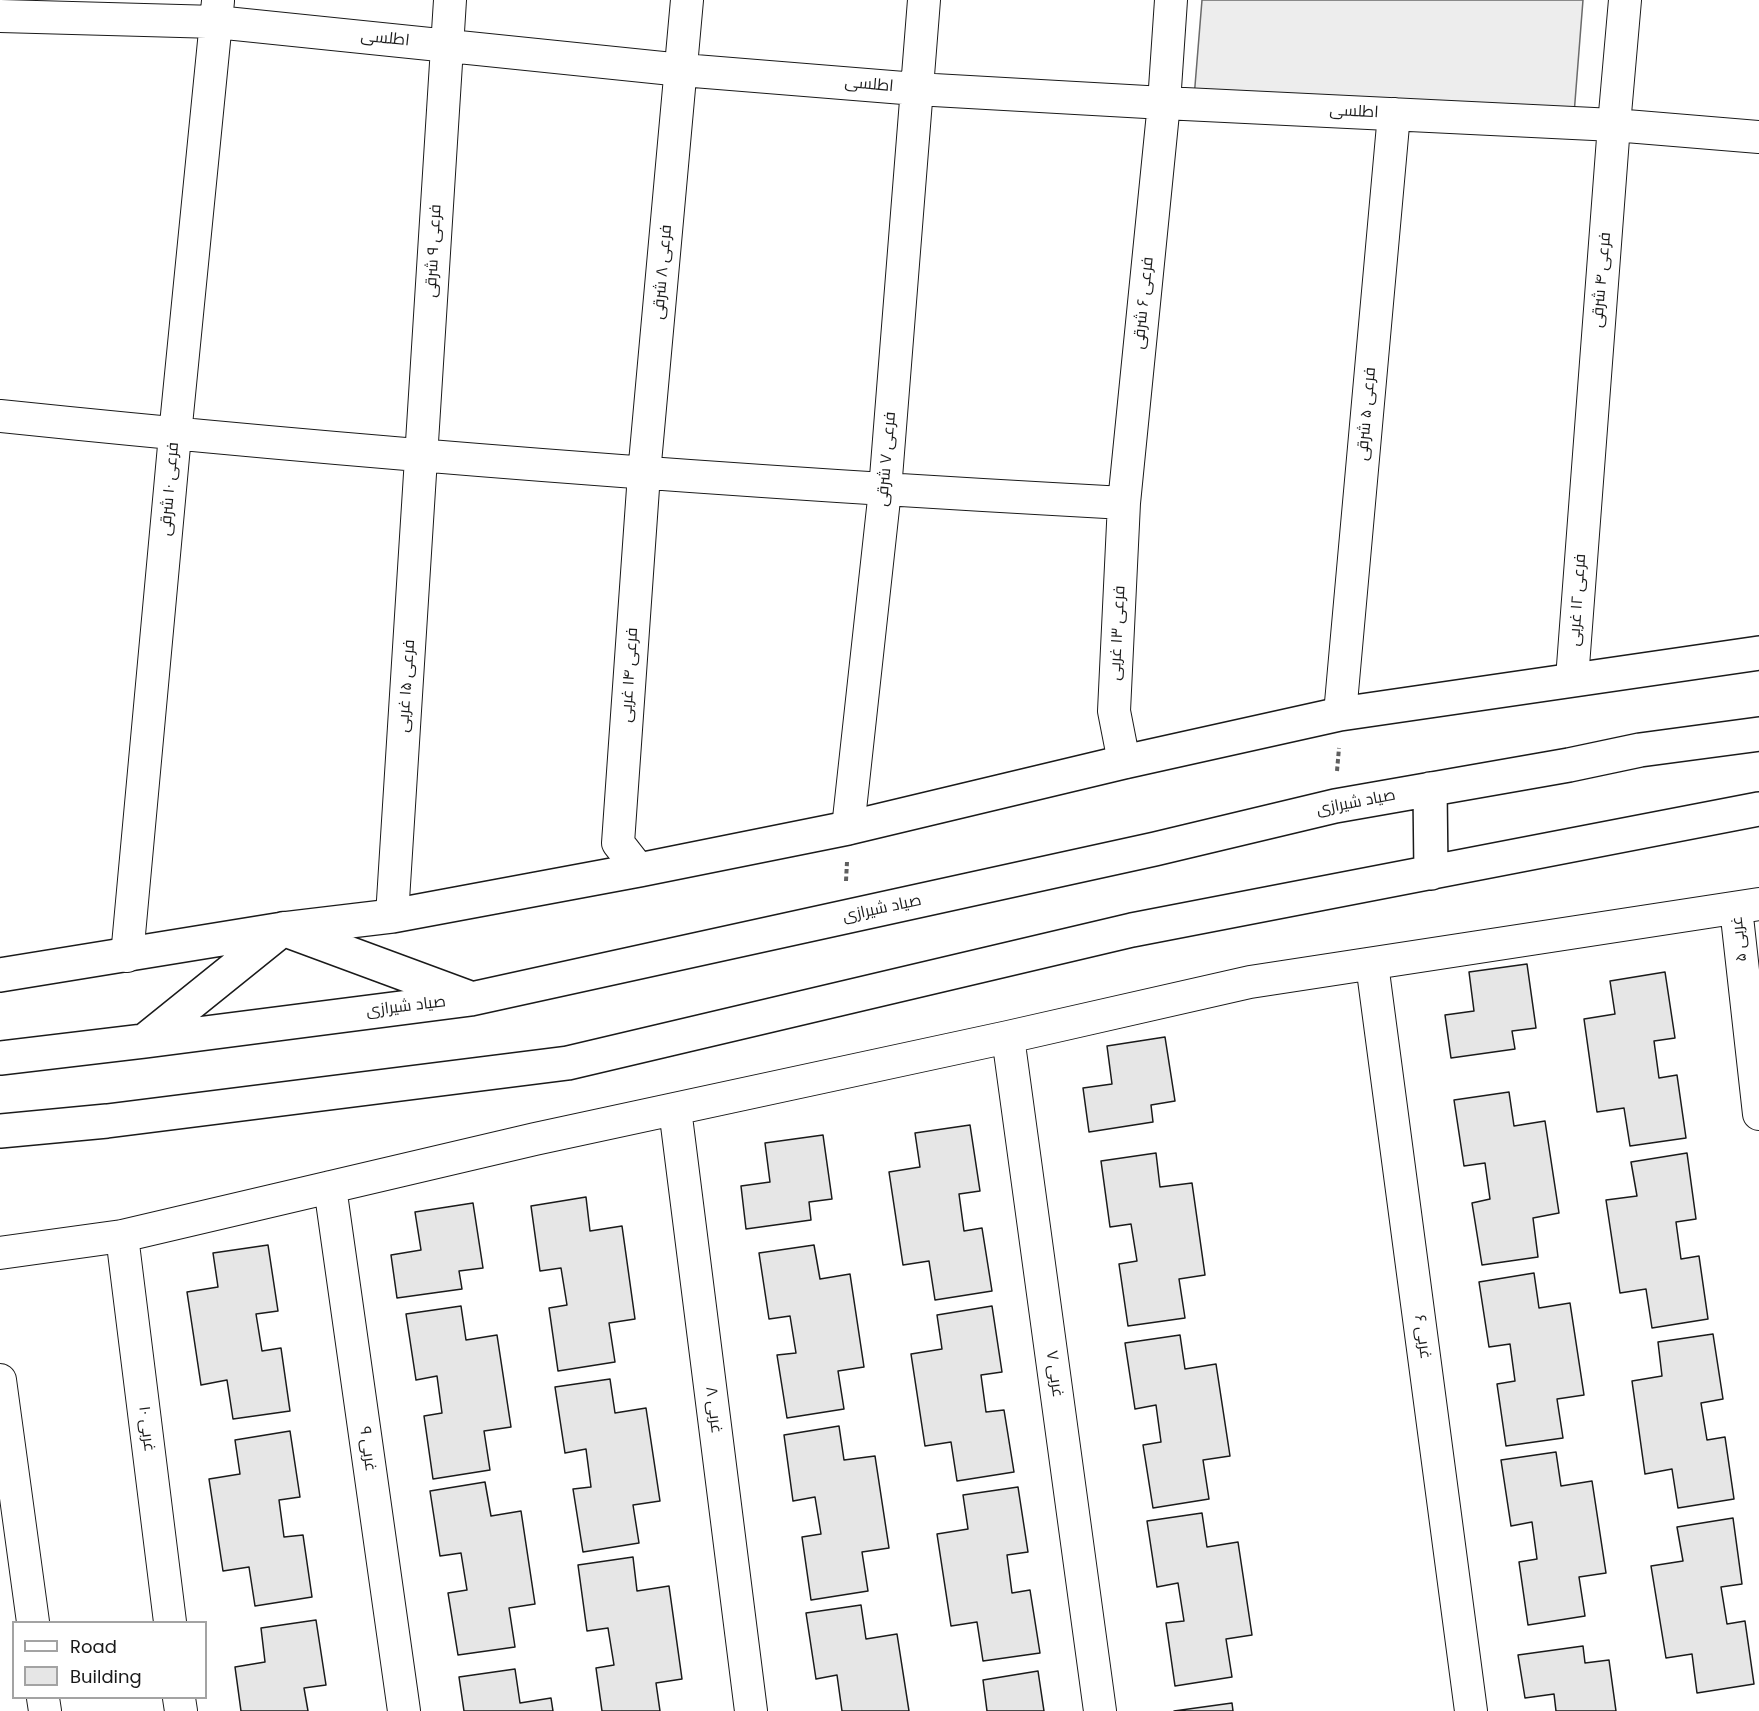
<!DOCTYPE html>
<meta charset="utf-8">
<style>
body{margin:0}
#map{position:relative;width:1759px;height:1711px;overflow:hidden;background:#fff;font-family:Poppins,sans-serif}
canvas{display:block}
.legend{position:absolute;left:12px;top:1621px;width:195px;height:78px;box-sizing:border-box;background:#fff;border:2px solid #a3a3a3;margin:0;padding:8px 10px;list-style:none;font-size:18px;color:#1a1a1a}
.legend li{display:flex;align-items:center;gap:12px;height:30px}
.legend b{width:30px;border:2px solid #a3a3a3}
</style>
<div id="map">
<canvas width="1759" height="1711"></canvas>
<ul class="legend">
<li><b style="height:8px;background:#fff"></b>Road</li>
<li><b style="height:16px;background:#e6e6e6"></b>Building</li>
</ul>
</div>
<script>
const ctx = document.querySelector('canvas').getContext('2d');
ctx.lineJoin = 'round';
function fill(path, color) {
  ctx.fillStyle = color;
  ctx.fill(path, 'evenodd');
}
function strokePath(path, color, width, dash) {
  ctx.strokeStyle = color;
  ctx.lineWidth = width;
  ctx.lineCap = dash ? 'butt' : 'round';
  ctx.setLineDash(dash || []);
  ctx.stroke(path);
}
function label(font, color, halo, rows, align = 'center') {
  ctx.font = font + ' Poppins,Cairo,sans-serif';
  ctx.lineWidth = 4.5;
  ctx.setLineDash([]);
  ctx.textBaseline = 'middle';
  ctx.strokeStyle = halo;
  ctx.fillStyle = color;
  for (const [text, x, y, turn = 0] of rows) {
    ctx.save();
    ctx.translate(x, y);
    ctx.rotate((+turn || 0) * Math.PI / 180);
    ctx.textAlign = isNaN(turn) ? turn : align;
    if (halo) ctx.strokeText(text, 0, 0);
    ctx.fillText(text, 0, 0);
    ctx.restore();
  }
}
const built = new Path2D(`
 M 1202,0 L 1583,0 L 1573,127 L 1194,98 Z`);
fill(built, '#ededed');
strokePath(built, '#6a6a6a', 1.5);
const building = new Path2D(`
 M 1527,964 L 1536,1028 L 1512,1031 L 1515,1049 L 1451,1058 L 1445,1015 L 1474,1011 L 1469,972 Z
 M 1665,972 L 1675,1038 L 1654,1041 L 1659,1078 L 1677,1075 L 1686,1138 L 1630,1146 L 1624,1108 L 1597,1112 L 1584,1019 L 1615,1014 L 1610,981 Z
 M 1165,1037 L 1175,1101 L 1151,1105 L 1153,1122 L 1089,1132 L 1083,1088 L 1112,1084 L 1107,1046 Z
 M 1509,1092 L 1514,1126 L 1545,1121 L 1559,1213 L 1533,1218 L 1538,1257 L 1482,1265 L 1472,1203 L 1490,1199 L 1485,1163 L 1464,1166 L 1454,1100 Z
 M 970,1125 L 980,1191 L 959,1194 L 964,1231 L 982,1228 L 992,1291 L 935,1300 L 929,1261 L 903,1265 L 889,1172 L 920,1167 L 915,1133 Z
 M 823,1135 L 832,1199 L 809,1202 L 811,1220 L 746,1229 L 741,1186 L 770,1182 L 765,1143 Z
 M 1156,1153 L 1160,1187 L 1192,1183 L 1205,1275 L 1179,1279 L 1185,1318 L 1128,1326 L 1119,1264 L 1137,1261 L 1131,1224 L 1110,1227 L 1101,1161 Z
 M 1687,1153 L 1696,1219 L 1676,1222 L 1681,1259 L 1699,1256 L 1708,1319 L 1652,1328 L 1646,1289 L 1620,1293 L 1606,1200 L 1637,1196 L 1631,1162 Z
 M 586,1197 L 590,1231 L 622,1226 L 635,1319 L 609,1323 L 615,1362 L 558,1371 L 549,1308 L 567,1305 L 561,1268 L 540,1271 L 531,1206 Z
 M 473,1203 L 483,1268 L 459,1271 L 462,1289 L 397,1298 L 391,1255 L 421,1250 L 415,1212 Z
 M 268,1245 L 278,1311 L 256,1314 L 262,1351 L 281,1348 L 290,1411 L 233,1419 L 227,1380 L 201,1385 L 187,1292 L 218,1287 L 213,1253 Z
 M 814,1245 L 820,1279 L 850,1274 L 864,1367 L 838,1371 L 844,1409 L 787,1418 L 777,1355 L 796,1353 L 790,1316 L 769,1319 L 759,1253 Z
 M 1534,1273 L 1539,1308 L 1570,1303 L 1584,1395 L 1557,1399 L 1563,1438 L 1506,1446 L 1497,1384 L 1515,1381 L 1510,1344 L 1489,1347 L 1479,1282 Z
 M 461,1306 L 466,1340 L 497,1335 L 511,1427 L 484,1431 L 490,1470 L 433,1479 L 424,1416 L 442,1413 L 437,1376 L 416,1380 L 406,1314 Z
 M 992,1306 L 1002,1372 L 981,1375 L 986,1412 L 1004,1410 L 1014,1472 L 957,1481 L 951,1442 L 925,1446 L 911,1354 L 942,1349 L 937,1315 Z
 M 1713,1334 L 1723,1399 L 1701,1403 L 1707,1440 L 1725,1437 L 1734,1499 L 1678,1508 L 1672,1469 L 1645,1474 L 1632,1381 L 1662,1376 L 1658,1342 Z
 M 1180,1335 L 1185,1369 L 1216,1364 L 1230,1456 L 1203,1460 L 1209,1499 L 1153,1508 L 1143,1445 L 1161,1442 L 1156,1405 L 1135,1409 L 1125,1343 Z
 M 610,1379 L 615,1413 L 646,1408 L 660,1501 L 633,1505 L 639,1543 L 583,1552 L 573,1489 L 591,1487 L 586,1449 L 565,1453 L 555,1387 Z
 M 839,1426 L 844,1460 L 875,1456 L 889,1548 L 862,1552 L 868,1591 L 811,1600 L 802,1537 L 821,1534 L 815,1497 L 793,1501 L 784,1435 Z
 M 290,1431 L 300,1497 L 279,1500 L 284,1537 L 303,1535 L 312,1597 L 255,1606 L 249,1567 L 223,1571 L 209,1479 L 240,1474 L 235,1440 Z
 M 1556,1452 L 1561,1486 L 1592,1481 L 1606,1573 L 1579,1577 L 1585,1616 L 1528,1625 L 1519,1562 L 1537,1559 L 1532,1522 L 1511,1526 L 1501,1460 Z
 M 485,1482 L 491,1516 L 521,1511 L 535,1604 L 509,1608 L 515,1647 L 458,1655 L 448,1593 L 467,1590 L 461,1553 L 440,1556 L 430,1491 Z
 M 1018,1487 L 1028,1552 L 1007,1555 L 1012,1593 L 1030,1590 L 1040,1653 L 983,1661 L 977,1622 L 951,1626 L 937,1534 L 968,1529 L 963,1495 Z
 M 1202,1513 L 1207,1547 L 1238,1542 L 1252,1635 L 1226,1639 L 1232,1677 L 1175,1686 L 1166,1623 L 1184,1621 L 1178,1583 L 1157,1587 L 1147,1521 Z
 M 1733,1518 L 1742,1584 L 1721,1587 L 1727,1624 L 1745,1621 L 1754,1684 L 1697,1693 L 1692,1654 L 1666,1658 L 1651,1566 L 1683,1561 L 1677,1527 Z
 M 633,1557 L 637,1591 L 669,1586 L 682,1679 L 656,1683 L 660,1711 L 602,1711 L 596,1668 L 614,1665 L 608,1628 L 587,1631 L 578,1565 Z
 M 861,1605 L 866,1639 L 897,1634 L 909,1711 L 842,1711 L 837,1675 L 816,1679 L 806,1613 Z
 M 316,1620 L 326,1685 L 304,1688 L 308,1711 L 241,1711 L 235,1667 L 265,1662 L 261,1628 Z
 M 1583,1646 L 1585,1663 L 1609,1660 L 1616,1711 L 1556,1711 L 1554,1694 L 1525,1698 L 1518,1655 Z
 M 515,1669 L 520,1703 L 551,1698 L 553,1711 L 464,1711 L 459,1677 Z
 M 1038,1671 L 1044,1711 L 987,1711 L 983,1680 Z
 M 1232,1703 L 1233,1711 L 1174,1711 Z`);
fill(building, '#e6e6e6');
strokePath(building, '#1a1a1a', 1.5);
const street = new Path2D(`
 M 0,16 L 216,22 L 682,70 L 916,89 L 1164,103 L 1614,125 L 1625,0
 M 0,416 C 374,455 749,483 1124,503
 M 1572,679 L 1614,125 L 1759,137
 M 1340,714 L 1394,114
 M 1124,762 L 1114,711 L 1124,503 L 1164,103 L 1171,0
 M 848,828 L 885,490 L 924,0
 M 639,870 L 618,843 L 644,474 L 687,0
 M 1736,908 L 1759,1114
 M 392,916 L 450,0
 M 127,956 L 175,435 L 218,1
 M 1372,964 L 1471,1711
 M 1008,1037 L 1100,1711
 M 675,1109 L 751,1711
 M 330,1187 L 404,1711
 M 122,1236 L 170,1622
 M 0,1253 L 122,1236 L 535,1139 L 1008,1037 L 1250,982 L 1759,904
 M 0,1380 L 33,1622
 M 43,1698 L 45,1711
 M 179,1698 L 181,1711`);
const secondary = new Path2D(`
 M 1430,789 L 1431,873
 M 0,975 L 283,929 L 392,916 L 639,870 L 848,828 L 1124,762 L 1340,714 L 1759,653
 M 144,1041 L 283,929 L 467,997
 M 0,1058 L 144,1041 L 471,999 L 1155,849 L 1335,806 L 1569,765 L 1640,750 L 1759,734
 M 0,1131 L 107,1121 L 568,1063 L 1132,930 L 1759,809`);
strokePath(street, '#1a1a1a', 34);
strokePath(secondary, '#1a1a1a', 36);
strokePath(new Path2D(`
 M 1337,771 L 1339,748
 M 846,881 L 847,862`), '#5f5f5f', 4, [4.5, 3]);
strokePath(street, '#fff', 32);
strokePath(secondary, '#fff', 33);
label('16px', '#1a1a1a', '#fff', [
 ["اطلسی",385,39,6],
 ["اطلسی",869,85,5],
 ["اطلسی",1354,112,3],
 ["فرعی ۹ شرقی",434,251,-87],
 ["فرعی ۸ شرقی",663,272,-85],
 ["فرعی ۴ شرقی",1602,280,-85],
 ["فرعی ۶ شرقی",1144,303,-84],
 ["فرعی ۵ شرقی",1367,414,-85],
 ["فرعی ۷ شرقی",887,459,-85],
 ["فرعی ۱۰ شرقی",170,489,-85],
 ["فرعی ۱۲ غربی",1578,600,-86],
 ["فرعی ۱۳ غربی",1118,633,-87],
 ["فرعی ۱۴ غربی",630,675,-86],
 ["فرعی ۱۵ غربی",407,686,-86],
 ["صیاد شیرازی",1356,803,-11],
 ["صیاد شیرازی",882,909,-12],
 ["۵ غربی",1740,939,-96],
 ["صیاد شیرازی",406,1007,-7],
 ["۶ غربی",1422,1337,82],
 ["۷ غربی",1054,1374,82],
 ["۸ غربی",713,1410,83],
 ["۱۰ غربی",146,1429,83],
 ["۹ غربی",367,1449,82]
]);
</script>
